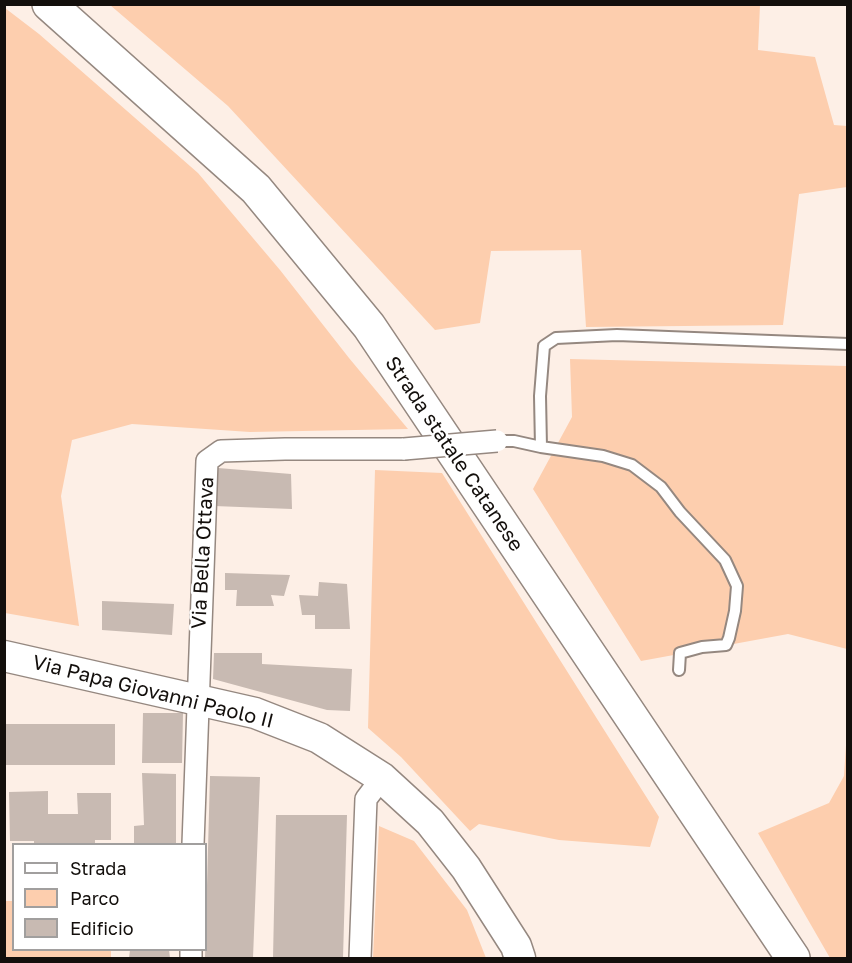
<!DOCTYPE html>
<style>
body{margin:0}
#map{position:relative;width:852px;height:963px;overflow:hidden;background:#fdefe6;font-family:"Golos Text",sans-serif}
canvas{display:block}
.frame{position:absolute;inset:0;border:6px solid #130f0c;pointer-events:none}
.legend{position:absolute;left:12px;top:843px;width:195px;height:108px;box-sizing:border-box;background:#fff;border:2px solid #a19f9e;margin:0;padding:8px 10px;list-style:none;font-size:18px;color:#130f0c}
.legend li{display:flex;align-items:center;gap:12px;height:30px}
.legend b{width:30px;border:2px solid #a19f9e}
</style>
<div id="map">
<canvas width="852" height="963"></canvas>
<div class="frame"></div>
<ul class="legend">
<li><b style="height:8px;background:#fff"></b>Strada</li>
<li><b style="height:16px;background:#fdceae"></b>Parco</li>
<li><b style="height:16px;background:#c8bab2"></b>Edificio</li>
</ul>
</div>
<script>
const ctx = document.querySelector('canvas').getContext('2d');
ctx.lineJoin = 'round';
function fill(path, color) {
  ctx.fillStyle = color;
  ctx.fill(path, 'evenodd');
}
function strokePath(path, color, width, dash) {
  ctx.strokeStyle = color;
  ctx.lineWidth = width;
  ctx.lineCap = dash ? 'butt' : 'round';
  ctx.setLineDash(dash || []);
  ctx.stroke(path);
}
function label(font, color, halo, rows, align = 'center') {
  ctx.font = font + ' "Golos Text",sans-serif';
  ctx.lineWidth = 5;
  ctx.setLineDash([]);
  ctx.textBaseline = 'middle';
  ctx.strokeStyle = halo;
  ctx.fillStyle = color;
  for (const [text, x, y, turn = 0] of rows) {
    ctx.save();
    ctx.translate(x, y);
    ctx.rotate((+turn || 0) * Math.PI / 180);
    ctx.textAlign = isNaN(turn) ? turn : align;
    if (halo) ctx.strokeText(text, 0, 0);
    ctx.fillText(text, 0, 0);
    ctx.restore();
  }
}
fill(new Path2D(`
 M 110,5 L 760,5 L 758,50 L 815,57 L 834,125 L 847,126 L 847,187 L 799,194 L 783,325 L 586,327 L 581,250 L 491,251 L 480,323 L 435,330 L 228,106 Z
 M 5,8 L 39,34 L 198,173 L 280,270 L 349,358 L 408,429 L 250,432 L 132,424 L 72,440 L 61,496 L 79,626 L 5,613 Z
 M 570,359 L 847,366 L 847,649 L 788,634 L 641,661 L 533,489 L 572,417 Z
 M 375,470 L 442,473 L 659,817 L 650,847 L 559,840 L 479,824 L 470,831 L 401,757 L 368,728 Z
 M 847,730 L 847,958 L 830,958 L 758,833 L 829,803 L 844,776 Z
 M 379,826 L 414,841 L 467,910 L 486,958 L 373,958 Z
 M 4,901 L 13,901 L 14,950 L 111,950 L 111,958 L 5,958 Z`), '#fdceae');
fill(new Path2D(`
 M 218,468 L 291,474 L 292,509 L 214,506 Z
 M 225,573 L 290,575 L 284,596 L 271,595 L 274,606 L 236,606 L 237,590 L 225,590 Z
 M 319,582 L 347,584 L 350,629 L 315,629 L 315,615 L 302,615 L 299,595 L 318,596 Z
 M 102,601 L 174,604 L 172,635 L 102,630 Z
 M 214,653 L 262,653 L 262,664 L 352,669 L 350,711 L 327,710 L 213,679 Z
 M 143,713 L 183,713 L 182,763 L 142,763 Z
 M 6,724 L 115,724 L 115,765 L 6,765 Z
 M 142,773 L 176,774 L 176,844 L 134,844 L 134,826 L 144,825 Z
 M 210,776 L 260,777 L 253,958 L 205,958 Z
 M 48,791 L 48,814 L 78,814 L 77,793 L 111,793 L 111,840 L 95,840 L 95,844 L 34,844 L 34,841 L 10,841 L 9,792 Z
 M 276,815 L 347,815 L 343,958 L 273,958 Z
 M 130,950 L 169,950 L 170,958 L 129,958 Z`), '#c8bab2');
const lane = new Path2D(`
 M 497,441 L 514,441 L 541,447 L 603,456 L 632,465 L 661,487 L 680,512 L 725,560 L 737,586 L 735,611 L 729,638 L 726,645 L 702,647 L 680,653 L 679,670
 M 541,447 L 540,396 L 544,346 L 556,338 L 617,335 L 848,344`);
const street = new Path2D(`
 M 193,844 L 207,461 L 221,451 L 285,449 L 404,449
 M 191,958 L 191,950
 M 360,958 L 366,799 L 382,778`);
const secondary = new Path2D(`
 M 4,656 L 255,713 L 319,738 L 382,778 L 430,822 L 466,868 L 516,946 L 520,958`);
const primary = new Path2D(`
 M 49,4 L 256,189 L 369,326 L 793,958`);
strokePath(lane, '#958880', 14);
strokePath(street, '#958880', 24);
strokePath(secondary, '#958880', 33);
strokePath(primary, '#958880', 36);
strokePath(lane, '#fff', 10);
strokePath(street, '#fff', 21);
strokePath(secondary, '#fff', 30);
strokePath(primary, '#fff', 33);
const streetBridge = new Path2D(`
 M 404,449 L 497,441`);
strokePath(streetBridge, '#958880', 24, []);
strokePath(streetBridge, '#fff', 21);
label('20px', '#130f0c', '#fff', [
 ["Strada statale Catanese",454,454,56],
 ["Via Bella Ottava",203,553,-87],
 ["Via Papa Giovanni Paolo II",153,692,14]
]);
</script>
